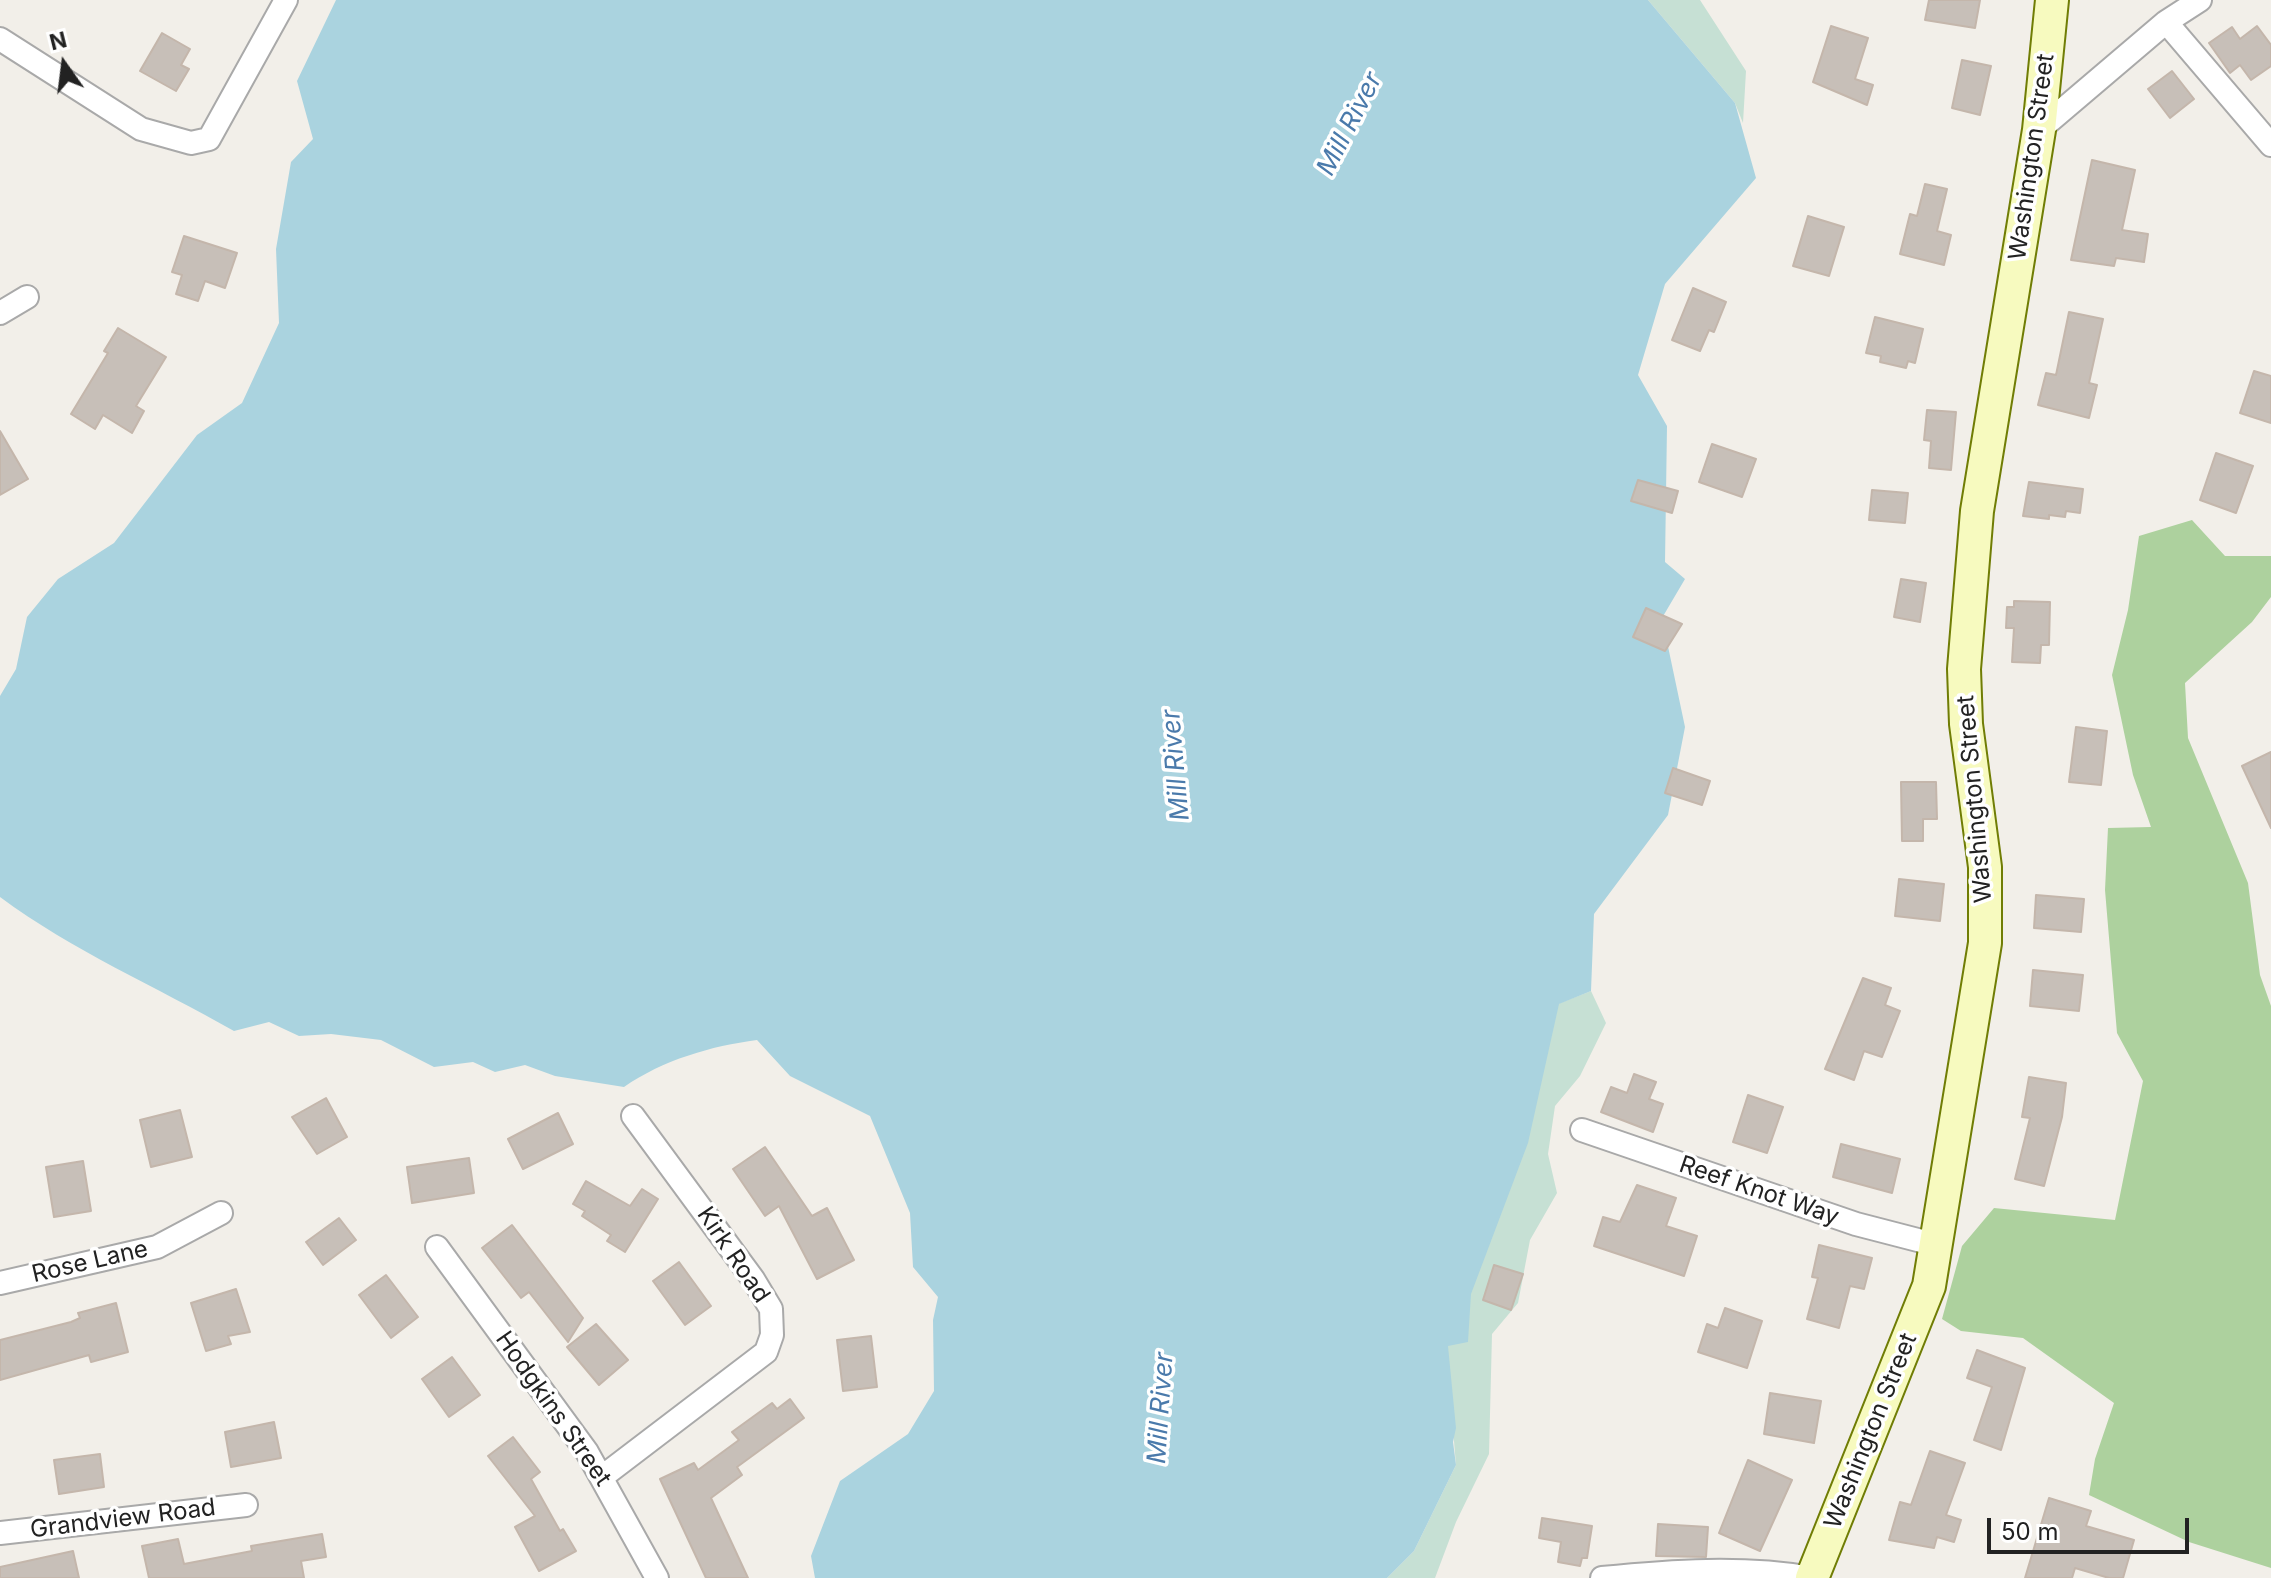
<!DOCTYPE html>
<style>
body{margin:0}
#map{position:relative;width:2271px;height:1578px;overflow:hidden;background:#f2efe9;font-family:Inter,sans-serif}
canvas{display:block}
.north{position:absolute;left:24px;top:24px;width:80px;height:80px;-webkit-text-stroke:6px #fff;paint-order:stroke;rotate:346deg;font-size:22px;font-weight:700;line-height:32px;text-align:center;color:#222}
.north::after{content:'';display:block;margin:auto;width:28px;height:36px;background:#222;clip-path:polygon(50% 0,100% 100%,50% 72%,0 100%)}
.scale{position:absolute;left:1987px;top:1518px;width:202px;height:36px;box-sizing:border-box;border:4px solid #222;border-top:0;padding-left:10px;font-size:24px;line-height:28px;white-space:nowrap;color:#222;-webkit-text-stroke:6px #fff;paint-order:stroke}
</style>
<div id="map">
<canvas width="2271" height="1578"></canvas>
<div class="north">N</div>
<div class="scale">50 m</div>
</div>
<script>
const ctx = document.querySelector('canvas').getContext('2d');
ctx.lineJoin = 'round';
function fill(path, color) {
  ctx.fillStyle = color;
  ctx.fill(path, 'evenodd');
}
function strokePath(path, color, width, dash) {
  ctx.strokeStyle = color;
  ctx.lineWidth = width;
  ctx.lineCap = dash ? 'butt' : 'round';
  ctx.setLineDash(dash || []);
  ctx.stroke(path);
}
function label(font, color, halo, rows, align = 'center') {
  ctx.font = font + ' Inter,sans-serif';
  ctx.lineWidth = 7;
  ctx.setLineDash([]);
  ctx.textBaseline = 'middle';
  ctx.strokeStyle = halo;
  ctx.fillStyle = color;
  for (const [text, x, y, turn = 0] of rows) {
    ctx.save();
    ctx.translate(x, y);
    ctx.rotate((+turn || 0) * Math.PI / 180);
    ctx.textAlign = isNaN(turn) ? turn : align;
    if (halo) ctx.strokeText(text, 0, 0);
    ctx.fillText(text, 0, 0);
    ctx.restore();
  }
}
fill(new Path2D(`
 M 2192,520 L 2225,556 L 2271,556 L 2271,597 L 2252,622 L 2185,683 L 2188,738 L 2248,883 L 2260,975 L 2271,1006 L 2271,1568 L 2189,1542 L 2089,1495 L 2095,1459 L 2114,1403 L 2023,1338 L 1961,1331 L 1942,1319 L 1962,1246 L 1994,1208 L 2115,1220 L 2143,1081 L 2117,1033 L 2105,890 L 2108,828 L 2151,827 L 2133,775 L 2112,675 L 2128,610 L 2139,536 Z`), '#add19e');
fill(new Path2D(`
 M 1648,0 L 1700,0 L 1746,71 L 1743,123 L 1735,103 Z
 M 1591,991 L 1606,1023 L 1580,1076 L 1555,1106 L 1548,1154 L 1557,1193 L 1530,1240 L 1518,1303 L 1492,1334 L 1489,1454 L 1456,1522 L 1435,1578 L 1387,1578 L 1414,1551 L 1456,1465 L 1452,1417 L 1440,1343 L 1555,1005 Z`), '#c6e0d4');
fill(new Path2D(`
 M 336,0 L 1648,0 L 1735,103 L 1756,178 L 1665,284 L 1638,375 L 1667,426 L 1665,562 L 1685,579 L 1662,618 L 1685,727 L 1668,815 L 1594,914 L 1591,991 L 1559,1004 L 1528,1143 L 1471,1294 L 1468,1342 L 1448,1346 L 1456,1428 L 1453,1442 L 1456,1465 L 1414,1551 L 1387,1578 L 815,1578 L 811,1556 L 840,1481 L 908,1434 L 934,1391 L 933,1320 L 938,1297 L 913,1267 L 910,1213 L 870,1116 L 790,1076 L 757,1040 C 711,1046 663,1060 624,1087 L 555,1076 L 525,1065 L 495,1072 L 473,1062 L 434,1067 L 381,1040 L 331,1034 L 299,1036 L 269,1022 L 234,1031 C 155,986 73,951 0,897 L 0,696 L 16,669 L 27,617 L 58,579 L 114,543 L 197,435 L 242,403 L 279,323 L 276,249 L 291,162 L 313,139 L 297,81 Z`), '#aad3df');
const building = new Path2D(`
 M 1929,0 L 1980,0 L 1975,28 L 1925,20 Z
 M 1831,26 L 1868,38 L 1855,79 L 1873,85 L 1867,105 L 1813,82 Z
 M 2257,26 L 2271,45 L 2271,66 L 2251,80 L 2240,65 L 2230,73 L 2209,43 L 2232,27 L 2240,39 Z
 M 162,33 L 190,49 L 181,65 L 189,69 L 176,91 L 140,71 Z
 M 1962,60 L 1991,66 L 1980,115 L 1952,108 Z
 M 2172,71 L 2194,99 L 2170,118 L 2148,89 Z
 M 2092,160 L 2135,170 L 2122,230 L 2148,234 L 2144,262 L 2116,258 L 2114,266 L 2071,260 Z
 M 1925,184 L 1947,189 L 1937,231 L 1951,235 L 1944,265 L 1900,254 L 1910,214 L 1917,216 Z
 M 1808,216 L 1844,227 L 1829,276 L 1793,266 Z
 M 184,236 L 237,253 L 225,288 L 205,281 L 198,301 L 176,294 L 182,275 L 172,272 Z
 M 1693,288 L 1726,302 L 1714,332 L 1709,330 L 1700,351 L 1672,340 Z
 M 2069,312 L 2103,319 L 2089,383 L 2097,385 L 2089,418 L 2038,405 L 2046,373 L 2056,375 Z
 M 1875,317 L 1923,329 L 1915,363 L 1908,361 L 1906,368 L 1880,362 L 1881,356 L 1866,353 Z
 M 118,328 L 166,357 L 136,406 L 144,411 L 132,433 L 103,415 L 95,429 L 71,414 L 108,353 L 104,351 Z
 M 2254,371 L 2271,376 L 2271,423 L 2240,413 Z
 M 1927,410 L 1956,412 L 1951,470 L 1929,468 L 1931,441 L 1924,440 Z
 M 0,431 L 28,479 L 0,495 Z
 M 1712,444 L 1756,459 L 1742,497 L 1699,482 Z
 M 2216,453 L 2253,466 L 2236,513 L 2200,500 Z
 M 1638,480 L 1678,491 L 1672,513 L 1631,501 Z
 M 2029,482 L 2083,489 L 2080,513 L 2066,511 L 2065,517 L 2049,515 L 2049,519 L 2023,516 Z
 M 1872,490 L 1908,493 L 1905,523 L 1869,520 Z
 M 1901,579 L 1926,583 L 1920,622 L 1894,617 Z
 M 2014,601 L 2050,602 L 2049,645 L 2041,645 L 2040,663 L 2012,662 L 2014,628 L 2006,628 L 2007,607 L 2014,607 Z
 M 1646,608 L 1682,624 L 1665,651 L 1633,637 Z
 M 2076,727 L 2107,731 L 2101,785 L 2069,782 Z
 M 2271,752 L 2271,828 L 2242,766 Z
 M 1673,768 L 1710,781 L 1702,805 L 1665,793 Z
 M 1901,782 L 1936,782 L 1937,819 L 1923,819 L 1923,841 L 1902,841 Z
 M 1899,879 L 1944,884 L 1940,921 L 1895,916 Z
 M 2036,895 L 2084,899 L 2081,932 L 2034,928 Z
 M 2033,970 L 2083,975 L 2079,1011 L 2030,1006 Z
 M 1863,978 L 1891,988 L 1885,1005 L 1900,1011 L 1882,1057 L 1864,1051 L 1854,1080 L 1825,1069 Z
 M 1634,1074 L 1656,1082 L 1649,1099 L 1663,1104 L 1653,1132 L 1601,1112 L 1611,1087 L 1627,1093 Z
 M 2029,1077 L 2066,1083 L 2062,1117 L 2044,1186 L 2015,1179 L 2030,1118 L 2022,1117 Z
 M 1748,1095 L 1783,1107 L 1767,1153 L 1733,1142 Z
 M 326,1098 L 347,1137 L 317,1154 L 292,1117 Z
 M 180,1110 L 192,1157 L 151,1167 L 140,1120 Z
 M 558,1113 L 573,1144 L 523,1169 L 508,1139 Z
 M 1841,1144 L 1900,1159 L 1892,1193 L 1833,1177 Z
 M 765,1147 L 812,1216 L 827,1208 L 854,1260 L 817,1279 L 779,1206 L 765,1216 L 733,1169 Z
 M 469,1158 L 474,1193 L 412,1203 L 407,1167 Z
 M 83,1161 L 91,1211 L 54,1217 L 46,1167 Z
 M 586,1181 L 630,1206 L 642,1189 L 658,1199 L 625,1252 L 607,1241 L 611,1235 L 582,1216 L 585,1211 L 573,1204 Z
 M 1637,1185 L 1676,1198 L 1666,1226 L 1697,1236 L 1684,1276 L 1594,1246 L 1603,1217 L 1620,1222 Z
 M 339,1218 L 356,1240 L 323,1265 L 306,1242 Z
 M 512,1225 L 583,1318 L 568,1342 L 529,1292 L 521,1298 L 482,1248 Z
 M 1819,1245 L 1872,1258 L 1864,1289 L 1850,1286 L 1839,1328 L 1807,1319 L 1818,1278 L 1812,1277 Z
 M 679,1262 L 711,1306 L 685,1325 L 653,1281 Z
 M 1494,1265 L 1523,1274 L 1511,1310 L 1483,1300 Z
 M 386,1275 L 418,1317 L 391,1338 L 359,1295 Z
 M 236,1289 L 250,1332 L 228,1336 L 231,1344 L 206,1351 L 191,1303 Z
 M 116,1303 L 128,1352 L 91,1362 L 89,1355 L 0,1380 L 0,1340 L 71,1322 L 80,1318 L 78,1313 Z
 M 1725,1308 L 1762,1321 L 1747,1368 L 1698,1352 L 1707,1324 L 1718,1328 Z
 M 596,1324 L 628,1360 L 599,1385 L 567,1347 Z
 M 871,1336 L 877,1387 L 843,1391 L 837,1340 Z
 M 1977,1350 L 2025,1368 L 2001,1450 L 1974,1440 L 1992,1387 L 1967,1378 Z
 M 452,1357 L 480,1395 L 449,1417 L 422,1379 Z
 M 1770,1393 L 1821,1401 L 1814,1443 L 1764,1434 Z
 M 790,1399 L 804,1418 L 737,1467 L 742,1475 L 711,1498 L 748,1578 L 706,1578 L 660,1479 L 694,1463 L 698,1470 L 739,1440 L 732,1432 L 772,1403 L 777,1409 Z
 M 274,1422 L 281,1458 L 231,1467 L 225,1432 Z
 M 513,1437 L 540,1472 L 531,1479 L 560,1531 L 563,1529 L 576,1551 L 539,1571 L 515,1527 L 535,1516 L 488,1456 Z
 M 1930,1451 L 1965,1463 L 1946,1515 L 1961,1520 L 1954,1542 L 1937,1537 L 1934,1548 L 1889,1540 L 1900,1502 L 1911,1505 Z
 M 100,1454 L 104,1487 L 59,1494 L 54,1460 Z
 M 1748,1460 L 1792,1480 L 1760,1551 L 1719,1533 Z
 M 2049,1498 L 2091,1511 L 2086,1526 L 2134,1540 L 2123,1578 L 2109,1578 L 2075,1568 L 2072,1578 L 2025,1578 Z
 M 1542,1518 L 1592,1526 L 1587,1558 L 1582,1558 L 1580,1566 L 1558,1562 L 1561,1542 L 1539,1538 Z
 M 1658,1524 L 1708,1527 L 1706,1557 L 1656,1556 Z
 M 322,1534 L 326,1557 L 301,1561 L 304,1578 L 149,1578 L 142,1546 L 178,1539 L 184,1564 L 252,1551 L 251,1546 Z
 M 73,1551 L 79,1578 L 0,1578 L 0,1567 Z`);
fill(building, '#c7bfb8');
strokePath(building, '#c4b6ab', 2);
const minor = new Path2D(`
 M 2166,22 L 2271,145
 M 0,39 L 141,129 L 191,143 L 209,139 L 286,0
 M 2039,130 L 2166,22 L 2200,0
 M 0,313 L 27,297
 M 1582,1130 L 1856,1224 L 1937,1245
 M 437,1247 L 587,1452 L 657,1578
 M 0,1283 L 157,1247 L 221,1213
 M 602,1477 L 766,1352 L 772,1335 L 771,1309 L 753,1279 L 633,1116
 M 0,1533 L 246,1505
 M 1602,1578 C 1671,1571 1743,1566 1812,1578`);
const secondary = new Path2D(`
 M 1812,1578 L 1929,1286 L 1985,943 L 1985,867 L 1966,724 L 1964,669 L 1977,511 L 2039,130 L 2052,0`);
strokePath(minor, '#a9a9a9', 26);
strokePath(secondary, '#707d05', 36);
strokePath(minor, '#fff', 22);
strokePath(secondary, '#f7fabf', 32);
label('24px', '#222', '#fff', [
 ["Washington Street",2032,157,-82],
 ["Washington Street",1975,799,-95],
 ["Reef Knot Way",1759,1191,19],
 ["Kirk Road",733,1255,56],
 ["Rose Lane",90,1262,-13],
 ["Hodgkins Street",553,1409,55],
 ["Washington Street",1871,1431,-68],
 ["Grandview Road",123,1519,-7]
]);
label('italic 26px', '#4a7aab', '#fff', [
 ["Mill River",1350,124,-63],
 ["Mill River",1176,765,-95],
 ["Mill River",1161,1408,-86]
]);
</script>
